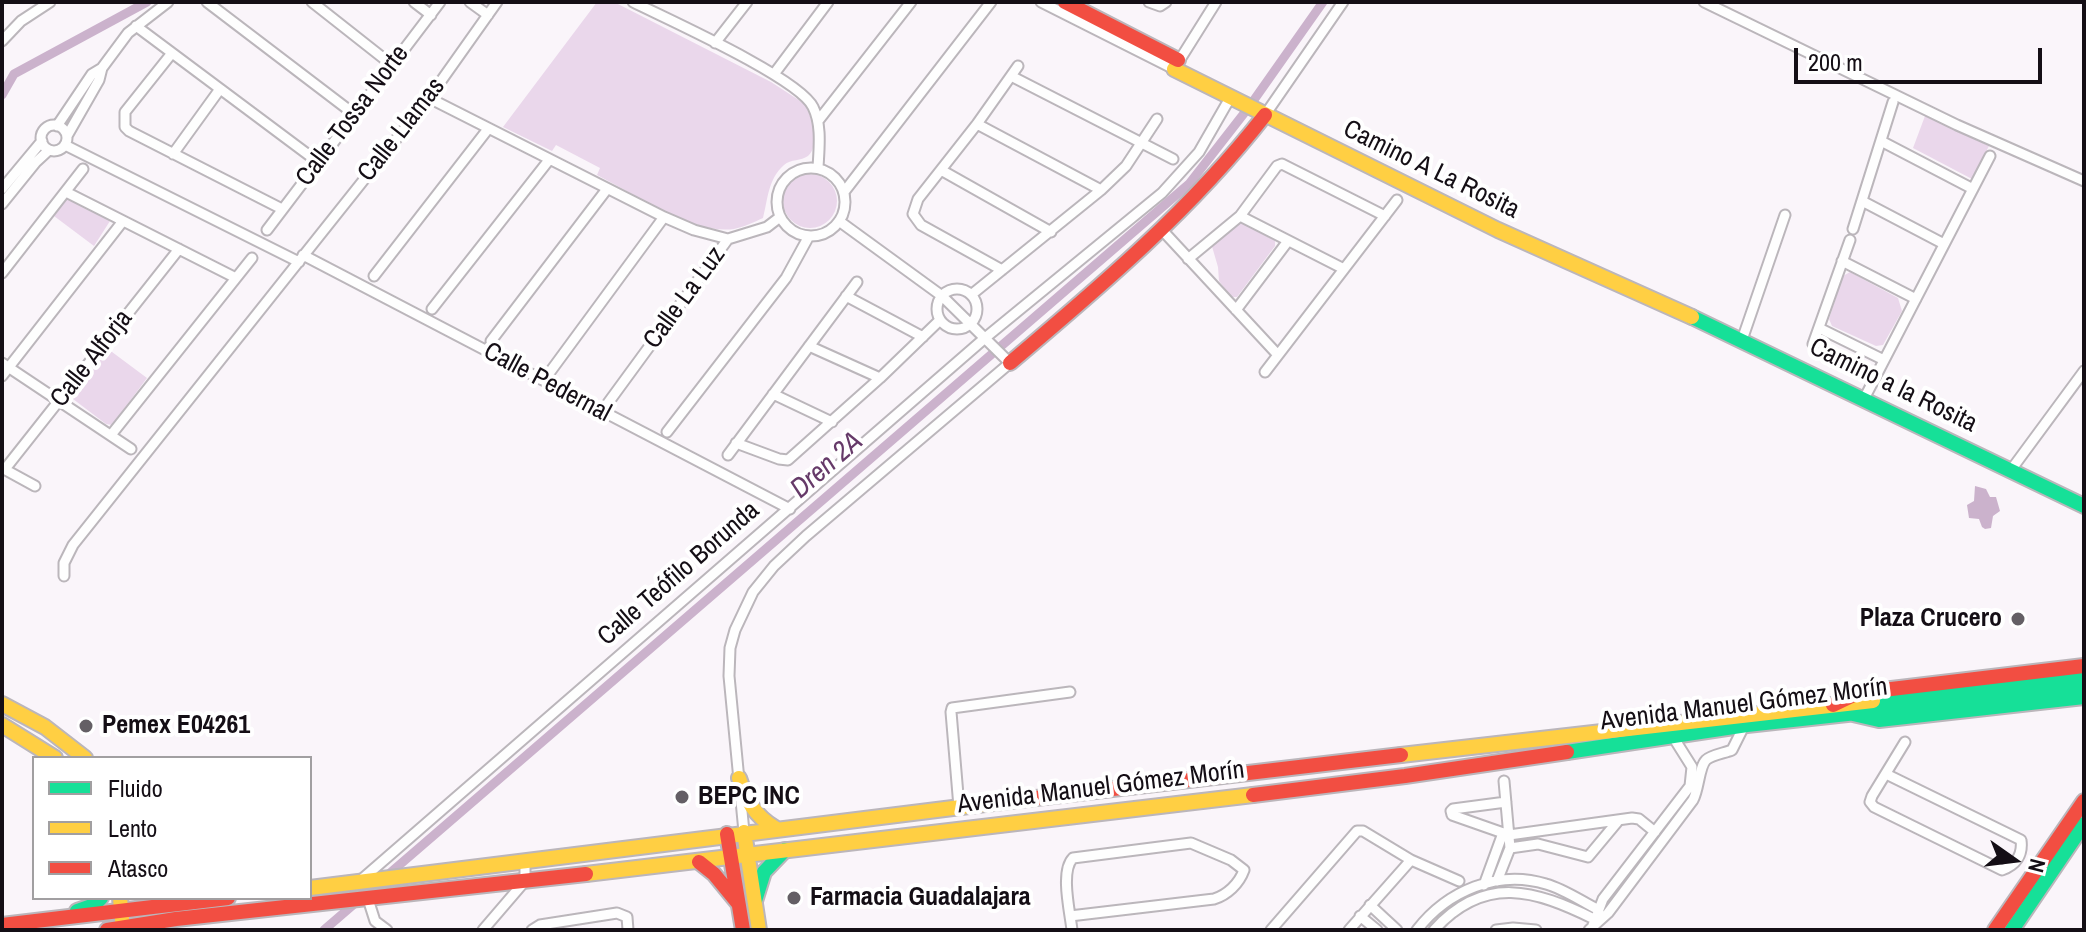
<!DOCTYPE html>
<meta charset="utf-8">
<style>
body{margin:0}
#map{position:relative;width:2086px;height:932px;overflow:hidden;background:#faf5fa;font-family:"Archivo Narrow",sans-serif}
canvas{display:block}
.frame{position:absolute;inset:0;border:4px solid #140e15;pointer-events:none}
.legend{position:absolute;left:32px;top:756px;width:280px;height:144px;box-sizing:border-box;background:#fff;border:2px solid #a19fa1;margin:0;padding:10px 14px;list-style:none;font-size:24px;color:#140e15}
.legend li{display:flex;align-items:center;gap:16px;height:40px}
.legend b{width:40px;border:2px solid #a19fa1}
.north{position:absolute;left:1974px;top:820px;width:80px;height:80px;-webkit-text-stroke:6px #fff;paint-order:stroke;rotate:104deg;font-size:22px;font-weight:700;line-height:32px;text-align:center;color:#140e15}
.north::after{content:'';display:block;margin:auto;width:28px;height:36px;background:#140e15;clip-path:polygon(50% 0,100% 100%,50% 72%,0 100%)}
.scale{position:absolute;left:1794px;top:48px;width:248px;height:36px;box-sizing:border-box;border:4px solid #140e15;border-top:0;padding-left:10px;font-size:24px;line-height:28px;white-space:nowrap;color:#140e15;-webkit-text-stroke:6px #fff;paint-order:stroke}
</style>
<div id="map">
<canvas width="2086" height="932"></canvas>
<div class="frame"></div>
<ul class="legend">
<li><b style="height:10px;background:#16e098"></b>Fluido</li>
<li><b style="height:10px;background:#ffcf43"></b>Lento</li>
<li><b style="height:10px;background:#f24e42"></b>Atasco</li>
</ul>
<div class="north">N</div>
<div class="scale">200 m</div>
</div>
<script>
const ctx = document.querySelector('canvas').getContext('2d');
ctx.lineJoin = 'round';
function fill(path, color) {
  ctx.fillStyle = color;
  ctx.fill(path, 'evenodd');
}
function strokePath(path, color, width, dash) {
  ctx.strokeStyle = color;
  ctx.lineWidth = width;
  ctx.lineCap = dash ? 'butt' : 'round';
  ctx.setLineDash(dash || []);
  ctx.stroke(path);
}
function label(font, color, halo, rows, align = 'center') {
  ctx.font = font + ' "Archivo Narrow",sans-serif';
  ctx.lineWidth = 8;
  ctx.setLineDash([]);
  ctx.textBaseline = 'middle';
  ctx.strokeStyle = halo;
  ctx.fillStyle = color;
  for (const [text, x, y, turn = 0] of rows) {
    ctx.save();
    ctx.translate(x, y);
    ctx.rotate((+turn || 0) * Math.PI / 180);
    ctx.textAlign = isNaN(turn) ? turn : align;
    if (halo) ctx.strokeText(text, 0, 0);
    ctx.fillText(text, 0, 0);
    ctx.restore();
  }
}
fill(new Path2D(`
 M 597,2 L 614,2 L 771,82 L 808,106 C 810,119 820,147 808,156 C 801,161 791,159 784,165 C 768,179 768,199 763,218 C 754,222 744,227 734,229 C 693,235 633,193 597,175 L 600,168 L 556,145 L 552,151 L 503,127 Z
 M 1925,116 L 1989,146 L 1972,179 L 1913,148 Z
 M783 201a27 27 0 1 1 54 0a27 27 0 1 1-54 0Z
 M 67,199 L 72,199 L 110,221 L 94,246 L 54,216 Z
 M 1237,223 L 1243,223 L 1275,241 L 1275,246 L 1237,297 L 1231,297 L 1219,281 L 1218,267 L 1211,243 Z
 M 1850,272 L 1898,298 L 1902,311 L 1883,345 L 1876,346 L 1832,326 L 1829,319 L 1843,276 Z
 M 108,349 L 147,378 L 112,425 L 106,424 L 73,399 L 71,395 Z`), '#ead7eb');
fill(new Path2D(`
 M 1975,486 L 1986,489 L 1990,497 L 1996,497 L 2000,511 L 1993,516 L 1991,528 L 1985,529 L 1982,527 L 1979,519 L 1969,518 L 1967,505 L 1974,501 Z`), '#cbb2cc');
strokePath(new Path2D(`
 M 2,95 L 14,74 L 147,2
 M 324,930 L 1189,184 L 1249,107 L 1323,2`), '#cbb2cc', 9);
const street = new Path2D(`
 M 207,2 L 354,114
 M 312,2 L 392,65
 M 414,2 L 431,15
 M 470,2 L 488,15
 M 633,2 C 667,19 799,78 813,107 C 822,125 819,148 818,168
 M 1041,2 L 1174,69 L 1216,2
 M 1149,2 L 1160,6 L 1166,2
 M 1704,2 L 1957,125 L 2084,181
 M 136,26 L 318,162
 M 2,41 L 21,21 L 50,2
 M 715,43 L 747,2
 M 172,53 L 125,112 L 125,127 L 129,131 L 282,209
 M 774,74 L 828,2
 M 1011,76 L 1173,159
 M 429,98 L 664,217 L 694,230 L 728,239
 M 1265,115 L 1343,2
 M 818,121 L 911,2
 M 977,124 L 1101,190
 M41 138a13 13 0 1 1 26 0a13 13 0 1 1-26 0Z
 M 57,126 L 92,74 L 102,68 L 128,33 L 168,2
 M 67,136 L 99,80 L 102,68
 M 1881,141 L 1973,189
 M 65,145 L 299,262
 M 173,154 L 220,89
 M777 202a34 34 0 1 1 68 0a34 34 0 1 1-68 0Z
 M 941,170 L 1051,232
 M 2,189 L 42,141
 M 66,192 L 236,278
 M 844,192 L 991,2
 M 1862,201 L 1944,244
 M 2,204 L 36,162 L 49,150
 M 1240,216 L 1344,269
 M 1853,229 L 1893,102
 M 267,230 L 440,2
 M 1163,231 L 1278,355
 M 303,255 L 790,509
 M 1188,259 L 1240,216 L 1277,166 L 1282,164 L 1385,216
 M 1842,261 L 1916,299
 M 1002,270 L 921,225 L 913,214 L 918,199 L 977,124 L 1018,66
 M 2,273 L 83,169
 M 374,276 L 488,129
 M937 309a20 20 0 1 1 40 0a20 20 0 1 1-40 0Z
 M 971,295 L 1101,190 L 1126,166 L 1157,119
 M 846,296 L 923,337
 M 432,309 L 549,160
 M 1236,310 L 1288,241
 M 1819,328 L 1884,360
 M 1742,340 L 1785,215
 M 491,341 L 607,189
 M 1813,344 L 1850,240
 M 809,346 L 880,378
 M 2,363 L 131,449
 M 550,372 L 664,217
 M 1265,372 L 1397,200
 M 2,376 L 123,221
 M 773,394 L 832,422
 M 1864,399 L 1990,156
 M 608,403 L 728,239 L 767,227 L 780,217
 M 667,432 L 786,278 L 809,236
 M 111,435 L 252,258
 M 736,443 L 779,459 L 788,460 L 880,378 L 940,320
 M 728,455 L 857,282
 M 2,468 L 35,486
 M 5,469 L 179,249
 M 2011,470 L 2084,371
 M 64,576 L 64,563 L 73,545 L 429,98 L 497,2
 M 1886,774 L 2021,840 C 2023,855 2016,865 2002,870 L 1874,807 L 1870,802 L 1872,796 L 1905,742
 M 959,807 L 951,712 L 952,708 L 1070,692
 M 1451,811 L 1452,815 L 1509,835 L 1632,818 L 1639,819 L 1655,832
 M 1451,811 L 1453,809 L 1506,802
 M 744,832 L 729,676 L 730,648 L 735,630 L 753,592 L 774,566 L 806,536 L 1010,363 L 942,296 L 839,221
 M 1510,848 L 1538,844 L 1588,857 L 1618,821
 M 361,880 L 985,338 L 1162,193 L 1199,152 L 1230,98
 M 1497,881 L 1510,848 L 1504,781
 M 1484,885 L 1503,833
 M 368,899 L 375,921 L 387,930
 M 1370,905 L 1397,930
 M 1070,916 L 1214,899 C 1227,895 1239,884 1244,870 L 1231,860 L 1191,843 L 1073,858 C 1060,871 1070,912 1072,930
 M 1360,916 L 1377,930
 M 1593,925 L 1603,899 L 1690,786 L 1692,767 L 1670,732
 M 483,930 L 525,881 L 525,861
 M 532,930 L 540,925 L 617,913 L 627,917 L 628,930
 M 1271,930 L 1357,831 L 1363,831 L 1411,860 L 1459,881
 M 1349,930 L 1411,860
 M 1417,930 C 1447,891 1498,869 1546,884 C 1564,889 1581,901 1597,909
 M 1434,930 C 1485,874 1535,890 1594,919
 M 1496,930 L 1513,928 L 1536,930
 M 1589,930 L 1608,913 L 1693,800 C 1699,789 1699,767 1706,760 C 1711,755 1725,753 1732,750 L 1744,726`);
const fast = new Path2D(`
 M 1692,317 L 2084,506
 M 1873,701 L 2084,676
 M 1853,714 L 1879,720 L 2084,697
 M 1567,752 L 1747,725 L 2084,688
 M 755,901 L 764,872 L 785,850
 M 77,911 L 94,905 L 101,898
 M 2012,930 L 2084,824`);
const slow = new Path2D(`
 M 1174,69 L 1498,230 L 1692,317
 M 2,704 L 45,727 L 85,758
 M 2,725 L 55,758
 M 1401,755 L 1873,701
 M 739,778 C 746,800 755,816 775,828
 M 744,832 L 759,930
 M 586,874 L 1253,795
 M 310,888 L 985,804
 M 120,898 L 123,930`);
const jam = new Path2D(`
 M 1065,2 L 1178,60
 M 1010,363 C 1101,286 1191,210 1265,115
 M 1833,705 L 1858,693 L 2084,666
 M 1253,795 L 1405,776 L 1567,752
 M 985,804 L 1401,755
 M 727,834 L 743,930
 M 699,862 L 714,874 L 737,902
 M 2,925 L 228,898
 M 107,930 L 176,919 L 586,874
 M 1995,930 L 2084,801`);
strokePath(street, '#bbb6bb', 13);
strokePath(fast, '#bbb6bb', 18);
strokePath(slow, '#bbb6bb', 18);
strokePath(jam, '#bbb6bb', 18);
strokePath(street, '#fefefe', 9);
strokePath(fast, '#16e098', 14);
strokePath(slow, '#ffcf43', 14);
strokePath(jam, '#f24e42', 14);
for (const [x, y, r, color] of [
 [2018,619,8,"#645f65"],
 [86,726,8,"#645f65"],
 [682,797,8,"#645f65"],
 [794,898,8,"#645f65"]
]) {
  const dot = new Path2D();
  dot.arc(x, y, r, 0, 2 * Math.PI);
  ctx.fillStyle = color;
  ctx.fill(dot);
  strokePath(dot, '#fff', 3);
}
label('26px', '#140e15', '#fff', [
 ["Calle Tossa Norte",353,116,-53],
 ["Calle Llamas",402,130,-52],
 ["Camino A La Rosita",1431,170,26],
 ["Calle La Luz",685,298,-54],
 ["Calle Alforja",92,359,-52],
 ["Calle Pedernal",547,383,28],
 ["Camino a la Rosita",1893,386,26],
 ["Calle Teófilo Borunda",679,574,-41],
 ["Avenida Manuel Gómez Morín",1744,705,-7],
 ["Avenida Manuel Gómez Morín",1101,788,-7]
]);
label('bold 26px', '#140e15', '#fff', [
 ["Plaza Crucero",2002,619,"right"],
 ["Pemex E04261",102,726],
 ["BEPC INC",698,797],
 ["Farmacia Guadalajara",810,898]
], 'left');
label('italic 28px', '#663a69', '#fff', [
 ["Dren 2A",827,466,-41]
]);
</script>
